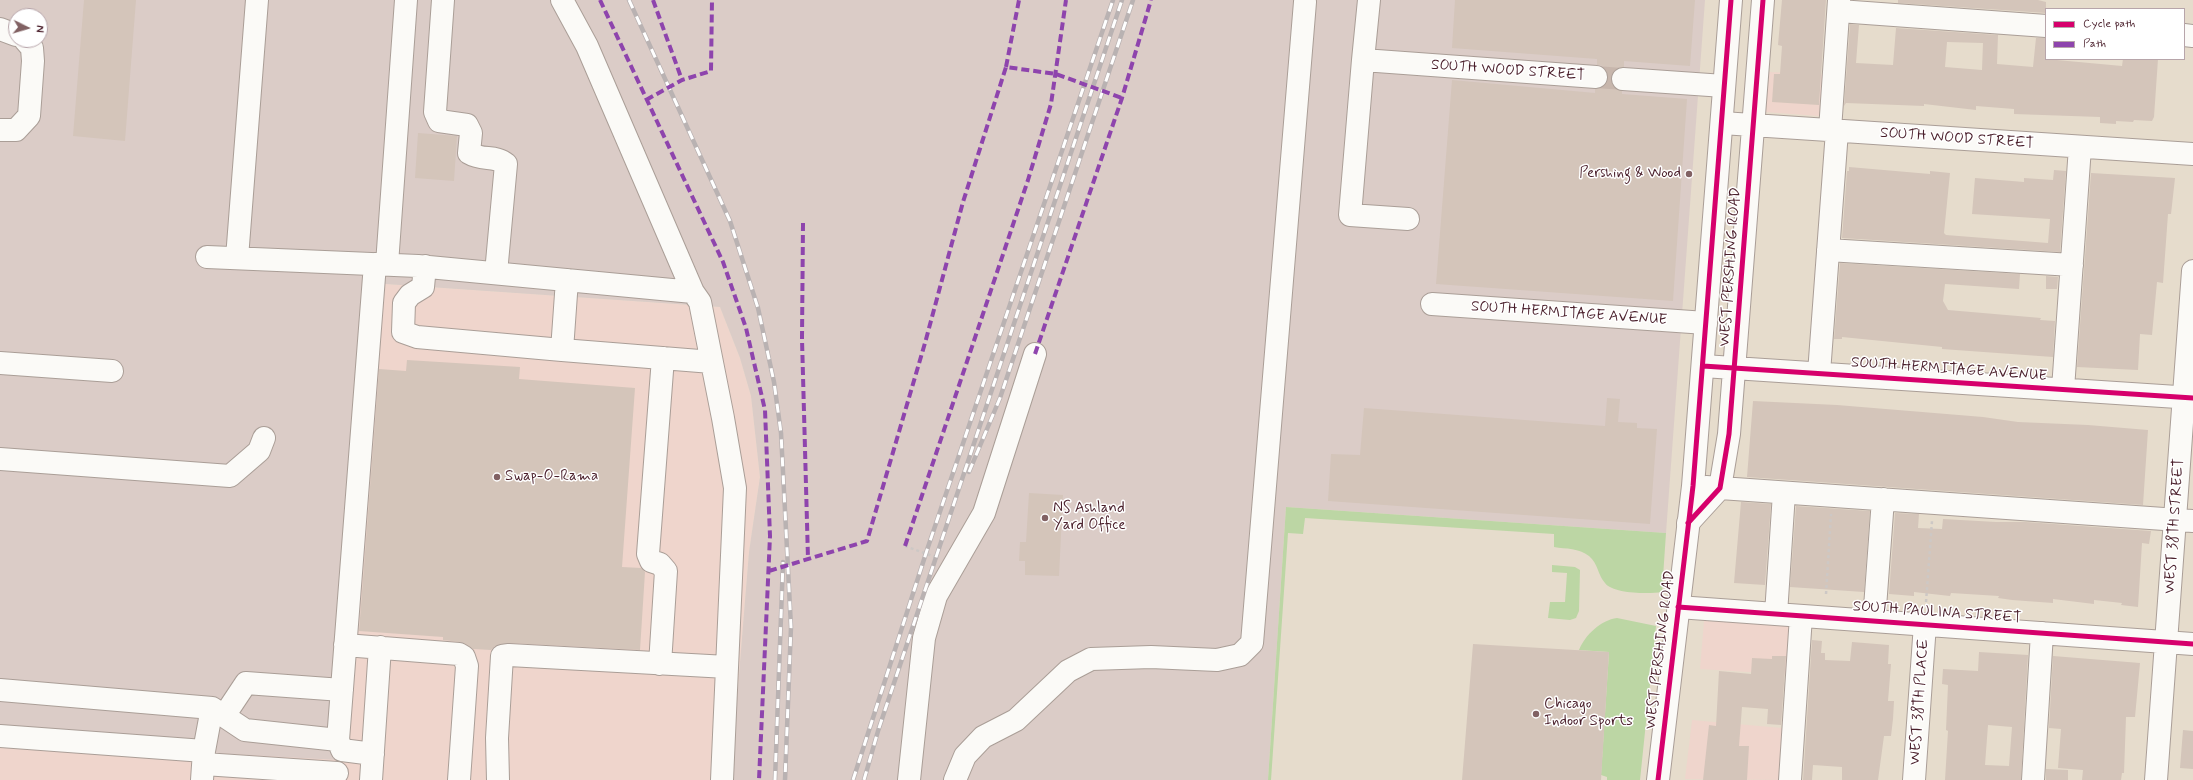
<!DOCTYPE html>
<style>
body{margin:0}
#map{position:relative;width:2193px;height:780px;overflow:hidden;background:#e6dccc;font-family:Mynerve,sans-serif}
canvas{display:block}
.legend{position:absolute;left:2045px;top:8px;width:140px;height:52px;box-sizing:border-box;background:#fff;border:1px solid #b7a5aa;margin:0;padding:5px 7px;list-style:none;font-size:12px;color:#4a1f2b}
.legend li{display:flex;align-items:center;gap:8px;height:20px}
.legend b{width:20px;border:1px solid #b7a5aa}
.north{position:absolute;left:8px;top:8px;width:40px;height:40px;box-sizing:border-box;background:#fff;border:1px solid #b7a5aa;border-radius:50%;rotate:95deg;font-size:11px;font-weight:700;line-height:16px;text-align:center;color:#4a1f2b}
.north::after{content:'';display:block;margin:auto;width:14px;height:18px;background:#816163;clip-path:polygon(50% 0,100% 100%,50% 72%,0 100%)}
</style>
<div id="map">
<canvas width="2193" height="780"></canvas>
<ul class="legend">
<li><b style="height:5px;background:#d6006c"></b>Cycle path</li>
<li><b style="height:5px;background:#8e44ad"></b>Path</li>
</ul>
<div class="north">N</div>
</div>
<script>
const ctx = document.querySelector('canvas').getContext('2d');
ctx.lineJoin = 'round';
function fill(path, color) {
  ctx.fillStyle = color;
  ctx.fill(path, 'evenodd');
}
function strokePath(path, color, width, dash) {
  ctx.strokeStyle = color;
  ctx.lineWidth = width;
  ctx.lineCap = dash ? 'butt' : 'round';
  ctx.setLineDash(dash || []);
  ctx.stroke(path);
}
function label(font, color, halo, rows, align = 'center') {
  ctx.font = font + ' Mynerve,sans-serif';
  ctx.lineWidth = 3;
  ctx.setLineDash([]);
  ctx.textBaseline = 'middle';
  ctx.strokeStyle = halo;
  ctx.fillStyle = color;
  for (const [text, x, y, turn = 0] of rows) {
    ctx.save();
    ctx.translate(x, y);
    ctx.rotate((+turn || 0) * Math.PI / 180);
    ctx.textAlign = isNaN(turn) ? turn : align;
    if (halo) ctx.strokeText(text, 0, 0);
    ctx.fillText(text, 0, 0);
    ctx.restore();
  }
}
fill(new Path2D(`
 M 1769,72 L 1834,75 L 1831,117 L 1765,112 Z
 M 371,283 L 720,307 L 740,358 L 751,396 L 760,477 L 749,552 L 732,761 L 733,780 L 0,780 L 0,741 Z
 M 1704,621 L 1801,626 L 1797,675 L 1700,669 Z
 M 1692,720 L 1793,729 L 1790,780 L 1685,779 Z`), '#efd5cc');
fill(new Path2D(`
 M 0,0 L 1705,0 L 1666,533 L 1286,507 L 1268,780 L 733,780 L 732,761 L 749,552 L 760,477 L 751,396 L 740,358 L 720,307 L 371,283 L 337,760 L 0,741 ZM 16,16 L 40,16 L 40,40 L 16,40 Z`), '#dbccc7');
fill(new Path2D(`
 M 1286,507 L 1666,533 L 1662,592 C 1649,594 1613,594 1605,583 C 1598,576 1598,563 1589,556 C 1579,548 1566,549 1554,547 L 1554,534 L 1305,518 L 1303,534 L 1288,533 L 1271,780 L 1268,780 Z
 M 1552,565 L 1575,567 L 1580,570 L 1579,611 L 1576,618 L 1570,620 L 1548,618 L 1550,602 L 1565,602 L 1567,573 L 1552,572 Z
 M 1617,618 L 1656,626 L 1640,780 L 1607,780 L 1607,777 L 1601,775 L 1609,652 L 1579,650 C 1585,635 1601,620 1617,618 Z`), '#bcd6a4');
fill(new Path2D(`
 M 84,0 L 136,0 L 125,141 L 73,136 Z
 M 1455,0 L 1695,0 L 1690,66 L 1624,61 L 1624,67 L 1613,72 L 1611,79 L 1612,85 L 1622,91 L 1622,94 L 1687,99 L 1673,301 L 1436,284 L 1452,80 L 1595,93 L 1595,89 L 1601,88 L 1606,84 L 1608,78 L 1607,71 L 1603,66 L 1597,65 L 1597,59 L 1452,48 Z
 M 1782,0 L 1826,0 L 1819,105 L 1772,102 L 1774,74 L 1780,74 L 1782,46 L 1778,45 Z
 M 1898,0 L 2038,0 L 2046,2 L 2046,13 L 1898,3 Z
 M 1850,24 L 1859,25 L 1856,63 L 1893,65 L 1896,28 L 1998,35 L 1997,64 L 2033,67 L 2036,38 L 2046,38 L 2046,59 L 2122,66 L 2123,59 L 2158,59 L 2154,117 L 2152,121 L 2134,120 L 2133,122 L 2116,121 L 2116,124 L 2100,123 L 2100,117 L 2014,114 L 2014,109 L 1976,106 L 1976,110 L 1924,104 L 1924,106 L 1846,103 L 1844,106 ZM 1947,42 L 1983,43 L 1982,70 L 1945,67 Z
 M 418,133 L 457,136 L 454,181 L 415,178 Z
 M 1849,167 L 1930,174 L 1930,171 L 1950,173 L 1944,233 L 1946,235 L 2048,243 L 2050,219 L 1972,214 L 1975,178 L 2024,182 L 2024,178 L 2053,180 L 2054,170 L 2066,171 L 2060,252 L 1842,238 L 1847,171 L 1849,171 Z
 M 2091,173 L 2175,178 L 2171,214 L 2168,214 L 2163,283 L 2157,282 L 2152,335 L 2140,334 L 2138,370 L 2077,367 Z
 M 1840,263 L 2020,274 L 2019,289 L 1945,284 L 1943,301 L 1948,310 L 2041,318 L 2040,320 L 2055,321 L 2053,357 L 1942,349 L 1942,347 L 1842,337 L 1842,339 L 1834,339 Z
 M 2046,276 L 2058,277 L 2057,289 L 2046,289 Z
 M 407,360 L 520,367 L 519,379 L 635,388 L 622,567 L 641,568 L 645,572 L 640,650 L 510,643 L 495,646 L 491,650 L 473,649 L 460,642 L 443,640 L 443,637 L 359,631 L 379,369 L 406,371 Z
 M 1607,398 L 1620,399 L 1618,422 L 1637,423 L 1637,428 L 1657,429 L 1650,524 L 1328,501 L 1331,454 L 1360,455 L 1364,408 L 1605,426 Z
 M 1753,401 L 1837,405 L 1983,417 L 2018,422 L 2088,425 L 2148,430 L 2143,505 L 1747,477 Z
 M 1029,493 L 1063,495 L 1059,576 L 1025,575 L 1025,561 L 1019,561 L 1020,542 L 1026,542 Z
 M 1741,502 L 1771,504 L 1765,585 L 1734,583 Z
 M 1796,506 L 1870,511 L 1864,592 L 1790,587 Z
 M 1895,513 L 1919,514 L 1918,528 L 1942,529 L 1943,519 L 1996,522 L 2026,522 L 2151,531 L 2149,544 L 2142,543 L 2138,607 L 2121,605 L 2122,603 L 2094,600 L 2094,604 L 2053,599 L 2053,603 L 2012,600 L 1998,598 L 1999,596 L 1951,593 L 1950,596 L 1914,592 L 1914,596 L 1889,594 Z
 M 1812,640 L 1822,641 L 1821,653 L 1825,653 L 1825,660 L 1850,661 L 1852,642 L 1889,645 L 1888,664 L 1891,664 L 1888,701 L 1894,701 L 1893,719 L 1891,736 L 1884,736 L 1878,780 L 1842,780 L 1842,767 L 1813,765 L 1812,780 L 1803,780 Z
 M 1473,644 L 1609,652 L 1601,780 L 1462,780 Z
 M 1979,652 L 2028,655 L 2021,780 L 1945,780 L 1948,731 L 1946,730 L 1948,685 L 1942,684 L 1943,669 L 1978,671 ZM 1988,725 L 2012,727 L 2009,766 L 1985,765 Z
 M 1772,656 L 1786,656 L 1781,725 L 1767,724 L 1768,709 L 1742,707 L 1739,746 L 1749,746 L 1747,780 L 1703,780 L 1709,725 L 1716,726 L 1719,671 L 1751,674 L 1752,658 L 1772,659 Z
 M 2053,656 L 2140,663 L 2135,717 L 2126,717 L 2124,773 L 2122,773 L 2121,780 L 2082,780 L 2083,770 L 2058,768 L 2061,729 L 2049,728 Z
 M 2183,730 L 2193,731 L 2193,769 L 2180,768 Z
 M 2046,769 L 2068,770 L 2068,780 L 2046,780 Z`), '#d4c5ba');
strokePath(new Path2D(`
 M 1596,77 L 1623,79`), '#c7b6ac', 22, [22, 11]);
const minor = new Path2D(`
 M 443,0 L 435,112 L 439,121 L 467,125 L 471,133 L 469,153 C 482,161 496,155 506,164 L 496,273
 M 1369,0 L 1363,60 L 1596,77
 M 1839,11 L 2046,26
 M 0,29 L 16,35
 M 2184,35 L 2193,36
 M 1363,60 L 1350,215 L 1408,219
 M 1623,79 L 1724,86
 M 1722,123 L 2193,154
 M 0,130 L 16,130 L 29,116 L 33,61 L 32,48 L 25,40
 M 1830,130 L 1839,0
 M 1828,250 L 2072,265
 M 207,257 L 418,266 L 693,292 L 587,46 L 562,0
 M 237,258 L 257,0
 M 387,264 L 406,0
 M 425,266 L 423,287 L 410,295 L 404,303 L 403,332 L 417,337 L 562,350 L 567,280
 M 693,292 L 700,302 L 723,418 L 735,488 L 722,780
 M 1432,304 L 1706,323
 M 562,350 L 712,362
 M 0,363 L 112,371
 M 1703,366 L 2193,398
 M 1819,373 L 1837,131
 M 2063,389 L 2080,147
 M 0,459 L 230,476 L 259,451 L 264,438
 M 1706,487 L 2193,521
 M 1688,523 L 1720,488 L 1729,434 L 1763,0
 M 1678,607 L 2193,644
 M 1776,614 L 1784,493
 M 1874,621 L 1883,499
 M 345,645 L 459,654 L 464,657 L 467,666 L 459,780
 M 660,664 L 666,571 L 660,564 L 651,561 L 648,554 L 663,358
 M 0,690 L 212,708 L 245,730 L 338,740 L 342,750 L 373,754
 M 224,716 L 246,683 L 342,690
 M 0,736 L 204,751
 M 338,740 L 375,264
 M 204,764 L 337,773
 M 202,780 L 204,751 L 212,708
 M 371,780 L 380,647
 M 498,780 L 497,738 L 502,656 L 509,655 L 727,667
 M 909,780 L 924,638 L 936,596 L 984,513 L 1035,354
 M 955,780 L 965,756 L 983,737 L 1016,720 L 1068,671 L 1091,659 L 1151,657 L 1217,660 L 1240,655 L 1252,643 L 1305,2
 M 1790,780 L 1801,616
 M 1914,780 L 1925,624
 M 2033,780 L 2042,633
 M 2156,780 L 2193,271`);
const major = new Path2D(`
 M 1658,780 L 1693,486 L 1731,0`);
strokePath(minor, '#aa9e97', 24);
strokePath(major, '#aa9e97', 24);
strokePath(new Path2D(`
 M 905,546 L 938,558
 M 1826,594 L 1831,514
 M 1926,602 L 1932,521`), '#cdc8c5', 2.5, [3, 3]);
strokePath(minor, '#fbfaf7', 22);
strokePath(major, '#fbfaf7', 22);
const rail = new Path2D(`
 M 629,0 L 730,221 L 758,308 L 774,382 L 781,433 L 791,627 L 785,780
 M 969,472 L 1000,398 L 1133,0
 M 775,780 L 783,562
 M 853,780 L 928,547 L 1113,0
 M 864,780 L 878,731 L 1122,0`);
strokePath(rail, '#b9b2b2', 4.5);
strokePath(rail, '#fff', 3, [9]);
strokePath(new Path2D(`
 M 600,0 L 723,262 L 746,328 L 765,410 L 770,536 L 759,780
 M 653,0 L 682,80
 M 1006,67 L 1019,0
 M 646,100 L 682,80 L 711,71 L 712,0
 M 803,223 L 802,339 L 808,559
 M 1035,354 L 1122,98 L 1151,0
 M 905,546 L 1028,180 L 1051,104 L 1066,0
 M 769,571 L 867,541 L 925,343 L 963,202 L 1006,67 L 1056,74 L 1122,98`), '#8e44ad', 4, [8, 4]);
strokePath(new Path2D(`
 M 1703,366 L 2193,398
 M 1688,523 L 1720,488 L 1729,434 L 1763,0
 M 1678,607 L 2193,644
 M 1658,780 L 1693,486 L 1731,0`), '#d6006c', 5);
for (const [x, y, r, color] of [
 [1689,174,4,"#816163"],
 [497,477,4,"#816163"],
 [1045,518,4,"#816163"],
 [1536,714,4,"#816163"]
]) {
  const dot = new Path2D();
  dot.arc(x, y, r, 0, 2 * Math.PI);
  ctx.fillStyle = color;
  ctx.fill(dot);
  strokePath(dot, '#fff', 1.5);
}
label('15px', '#4a1f2b', '#fff', [
 ["SOUTH WOOD STREET",1508,71,4],
 ["SOUTH WOOD STREET",1957,139,4],
 ["WEST PERSHING ROAD",1731,267,-86],
 ["SOUTH HERMITAGE AVENUE",1569,314,4],
 ["SOUTH HERMITAGE AVENUE",1949,370,4],
 ["WEST 38TH STREET",2175,526,-86],
 ["SOUTH PAULINA STREET",1937,613,4],
 ["WEST PERSHING ROAD",1661,650,-83],
 ["WEST 38TH PLACE",1920,702,-86]
]);
label('15px', '#4a1f2b', '#fff', [
 ["Pershing & Wood",1681,174,"right"],
 ["Swap-O-Rama",505,477],
 ["NS Ashland",1053,509],
 ["Yard Office",1053,526],
 ["Chicago",1544,705],
 ["Indoor Sports",1544,722]
], 'left');
</script>
